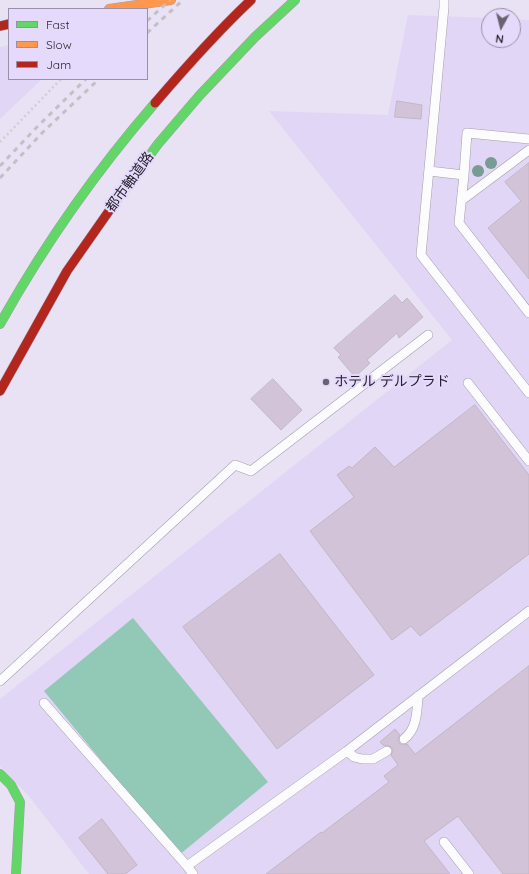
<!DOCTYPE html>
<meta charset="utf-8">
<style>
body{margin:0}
#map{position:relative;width:529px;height:874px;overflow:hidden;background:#e8e2f4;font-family:Quicksand,sans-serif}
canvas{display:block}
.legend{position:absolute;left:8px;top:8px;width:140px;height:72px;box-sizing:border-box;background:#e6dafc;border:1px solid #988fa8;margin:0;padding:5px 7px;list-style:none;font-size:12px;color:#241f2b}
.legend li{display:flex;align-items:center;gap:8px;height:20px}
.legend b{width:20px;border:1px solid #988fa8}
.north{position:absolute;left:481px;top:8px;width:40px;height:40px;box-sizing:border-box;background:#e6dafc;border:1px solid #988fa8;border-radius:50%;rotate:187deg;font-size:11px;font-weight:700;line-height:16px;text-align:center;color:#241f2b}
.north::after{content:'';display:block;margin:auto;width:14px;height:18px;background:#696371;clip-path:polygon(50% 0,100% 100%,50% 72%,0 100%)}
</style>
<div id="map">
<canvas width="529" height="874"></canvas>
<ul class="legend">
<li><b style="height:5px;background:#63d668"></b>Fast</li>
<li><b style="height:5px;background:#ff974d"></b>Slow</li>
<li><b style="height:5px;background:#b3261e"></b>Jam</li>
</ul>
<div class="north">N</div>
</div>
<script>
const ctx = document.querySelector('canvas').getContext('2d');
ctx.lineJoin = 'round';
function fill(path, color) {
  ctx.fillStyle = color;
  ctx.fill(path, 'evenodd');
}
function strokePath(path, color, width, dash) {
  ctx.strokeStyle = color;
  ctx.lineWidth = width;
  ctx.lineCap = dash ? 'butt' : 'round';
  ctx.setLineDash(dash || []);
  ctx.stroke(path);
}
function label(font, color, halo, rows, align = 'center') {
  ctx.font = font + ' Quicksand,"Noto Sans JP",sans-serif';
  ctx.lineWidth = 4;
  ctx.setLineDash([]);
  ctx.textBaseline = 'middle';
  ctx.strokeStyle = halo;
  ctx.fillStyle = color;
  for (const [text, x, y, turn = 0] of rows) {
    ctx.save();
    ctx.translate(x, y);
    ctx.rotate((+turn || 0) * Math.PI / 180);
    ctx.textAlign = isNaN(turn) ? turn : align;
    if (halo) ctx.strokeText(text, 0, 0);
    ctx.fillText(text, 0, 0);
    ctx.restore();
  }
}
fill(new Path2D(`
 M 408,15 L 489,18 L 489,40 L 513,40 L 513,19 L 529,20 L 529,874 L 89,874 L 29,796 L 0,766 L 0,699 L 452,340 L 269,111 L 388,115 Z
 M 9,45 L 9,79 L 42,79 L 0,119 L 0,47 Z`), '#e1d6f5');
fill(new Path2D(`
 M 133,618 L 268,782 L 179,855 L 44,691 Z`), '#92c8b6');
const building = new Path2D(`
 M 397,101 L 422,105 L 421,119 L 395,117 Z
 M 529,163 L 529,279 L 488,228 L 521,201 L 505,182 Z
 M 395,295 L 402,303 L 407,298 L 423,317 L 399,338 L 397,333 L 367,360 L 370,363 L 355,377 L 338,357 L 341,355 L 334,348 Z
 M 273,379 L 302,410 L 281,430 L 251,399 Z
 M 475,405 L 529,475 L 529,554 L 420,636 L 411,626 L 392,640 L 310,531 L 354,497 L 337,475 L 349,466 L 352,468 L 375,447 L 394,467 Z
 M 280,554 L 374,675 L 277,749 L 183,627 Z
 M 529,666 L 529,874 L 503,874 L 458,816 L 424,841 L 450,874 L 266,874 L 321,832 L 322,833 L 389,782 L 384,776 L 398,765 L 391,755 L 393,751 L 392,748 L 387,745 L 384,746 L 380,742 L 395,729 L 400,735 L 398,738 L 399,743 L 403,745 L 407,744 L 415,754 Z
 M 102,819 L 137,865 L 125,874 L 108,874 L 79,838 Z`);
fill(building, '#d2c3d9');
strokePath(building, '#bfb8c5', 1);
const lane = new Path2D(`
 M 444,0 L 444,7 L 421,255 L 529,393
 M 429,171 L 464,175 L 459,223 L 529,313
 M 464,175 L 467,133 L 529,139
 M 462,200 L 529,150
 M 468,383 L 529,461
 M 0,681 L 235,465 L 251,471 L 428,335
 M 44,703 L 187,866 L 193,874
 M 404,739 C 417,729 417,712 418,696
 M 347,751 L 354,757 L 362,759 L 373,759 L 387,751
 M 444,842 L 469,874
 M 187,866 L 347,751 L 529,611`);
const fast = new Path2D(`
 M 116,201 L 158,144 L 199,96 L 255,37 L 295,0
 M 0,324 C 43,247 97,170 155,103
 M 0,774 L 11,785 L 20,802 L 16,874`);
const slow = new Path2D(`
 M 109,9 L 171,0`);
const jam = new Path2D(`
 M 0,26 L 9,24
 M 155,103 C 185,68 217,32 251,0
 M 0,391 L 67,271 L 116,201`);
strokePath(lane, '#a39eac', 10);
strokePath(fast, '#a39eac', 10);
strokePath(slow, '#a39eac', 10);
strokePath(jam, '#a39eac', 10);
strokePath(new Path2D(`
 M 0,142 L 61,79`), '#d0ced4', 2.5, [2, 3]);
strokePath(lane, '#fcfbfd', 9);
strokePath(fast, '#63d668', 9);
strokePath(slow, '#ff974d', 9);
strokePath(jam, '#b3261e', 9);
strokePath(new Path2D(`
 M 147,21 L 170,0
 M 147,33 L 183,0
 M 0,166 L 36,128 L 86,79
 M 0,178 L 42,133 L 99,79`), '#c2c0c5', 3, [5, 5]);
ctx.fillStyle = '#769c93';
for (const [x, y] of [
 [491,163],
 [478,171]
]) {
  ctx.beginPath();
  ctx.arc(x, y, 6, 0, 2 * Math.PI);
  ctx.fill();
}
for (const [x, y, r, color] of [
 [326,382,4,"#696371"]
]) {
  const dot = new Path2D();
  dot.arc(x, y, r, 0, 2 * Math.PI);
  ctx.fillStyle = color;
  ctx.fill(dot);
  strokePath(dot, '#e6dafc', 1.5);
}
label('14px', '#241f2b', '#e6dafc', [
 ["都市軸道路",130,182,-54]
]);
label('14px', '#241f2b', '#e6dafc', [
 ["ホテル デルプラド",334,382]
], 'left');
</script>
